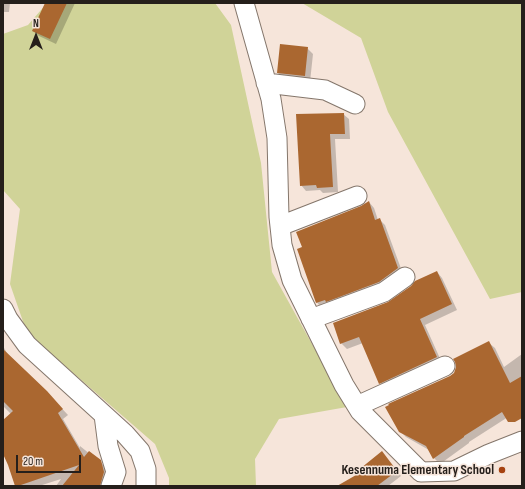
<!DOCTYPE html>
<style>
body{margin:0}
#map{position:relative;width:525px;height:489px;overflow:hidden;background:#f6e5da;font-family:"Sofia Sans Condensed",sans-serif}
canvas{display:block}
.frame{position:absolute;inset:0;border:4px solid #251f1b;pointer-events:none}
.north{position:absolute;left:16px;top:16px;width:40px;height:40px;-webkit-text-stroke:3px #f6e5da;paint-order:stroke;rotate:0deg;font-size:11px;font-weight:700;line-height:16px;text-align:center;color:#251f1b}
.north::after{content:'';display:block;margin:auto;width:14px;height:18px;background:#251f1b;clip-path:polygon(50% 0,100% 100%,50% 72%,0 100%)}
.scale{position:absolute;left:16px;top:455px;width:65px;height:18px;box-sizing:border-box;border:2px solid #251f1b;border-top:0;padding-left:5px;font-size:12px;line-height:14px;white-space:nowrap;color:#251f1b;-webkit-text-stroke:3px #f6e5da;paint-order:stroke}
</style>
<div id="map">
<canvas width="525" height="489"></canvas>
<div class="frame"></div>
<div class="north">N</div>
<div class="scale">20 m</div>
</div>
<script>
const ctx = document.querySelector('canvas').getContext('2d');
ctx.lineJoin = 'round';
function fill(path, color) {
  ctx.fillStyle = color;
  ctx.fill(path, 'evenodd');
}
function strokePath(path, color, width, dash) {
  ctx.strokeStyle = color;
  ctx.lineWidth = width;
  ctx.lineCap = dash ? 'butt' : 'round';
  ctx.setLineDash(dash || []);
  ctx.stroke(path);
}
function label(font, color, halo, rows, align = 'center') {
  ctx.font = font + ' "Sofia Sans Condensed",sans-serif';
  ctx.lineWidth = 3;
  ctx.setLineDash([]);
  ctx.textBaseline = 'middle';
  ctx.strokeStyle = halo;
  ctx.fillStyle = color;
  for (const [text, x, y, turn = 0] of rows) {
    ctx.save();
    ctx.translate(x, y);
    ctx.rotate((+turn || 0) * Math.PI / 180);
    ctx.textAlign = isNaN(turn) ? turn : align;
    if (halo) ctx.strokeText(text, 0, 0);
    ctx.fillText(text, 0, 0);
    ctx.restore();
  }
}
fill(new Path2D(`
 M 47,3 L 215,3 L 231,25 L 261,163 L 272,272 L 347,407 L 279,419 L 255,459 L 256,486 L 169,486 L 169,478 L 155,444 L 27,333 L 10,284 L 20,209 L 3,190 L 3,34 L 28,25 Z
 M 302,3 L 522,3 L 522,292 L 490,299 L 388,112 L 361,38 Z`), '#d0d398');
fill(new Path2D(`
 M 3,3 L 10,3 L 9,12 L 3,12 Z
 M 46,3 L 75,3 L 56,44 L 39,36 L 33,31 Z
 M 307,48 L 313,54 L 310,82 L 283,79 L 278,73 Z
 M 343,114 L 349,119 L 350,139 L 335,139 L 338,192 L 323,193 L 320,190 L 306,191 L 301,185 L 297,115 Z
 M 369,202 L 374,208 L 378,220 L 380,220 L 385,225 L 403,274 L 322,309 L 316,301 L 361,207 Z
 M 437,272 L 442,278 L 457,310 L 425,325 L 442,363 L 386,389 L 380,383 L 363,343 L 347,349 L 341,343 L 388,303 Z
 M 489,343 L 495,348 L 504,367 L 522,354 L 522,412 L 508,417 L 469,442 L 469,443 L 440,464 L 434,458 L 429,450 L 406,437 L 400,431 L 450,377 Z
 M 3,346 L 8,355 L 52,398 L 68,415 L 63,419 L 80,448 L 80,446 L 106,467 L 107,486 L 56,486 L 61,479 L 39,486 L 16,486 L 3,429 L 3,421 L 11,414 L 3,406 Z
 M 382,452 L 401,476 L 388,486 L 344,486 L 365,471 Z`), '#0003');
fill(new Path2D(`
 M 45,3 L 67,3 L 50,39 L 32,31 Z
 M 280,44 L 308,47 L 305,76 L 277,73 Z
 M 344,113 L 345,134 L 330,134 L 333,187 L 317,188 L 316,185 L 300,186 L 296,114 Z
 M 369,201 L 375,220 L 380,218 L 398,268 L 379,282 L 326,302 L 325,300 L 316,303 L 297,249 L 302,247 L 296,232 L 361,206 Z
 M 437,271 L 452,304 L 420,319 L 437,357 L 379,384 L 359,337 L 340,344 L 333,323 L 388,302 L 411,286 L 415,281 Z
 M 489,341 L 510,383 L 522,376 L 522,418 L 515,422 L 508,422 L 502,412 L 464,436 L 464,437 L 433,459 L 426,446 L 399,432 L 385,407 L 389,405 L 388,404 L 450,376 L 454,373 L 456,367 L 455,362 L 453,359 Z
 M 3,349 L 47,391 L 63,409 L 58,413 L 84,457 L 89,451 L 101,460 L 104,472 L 100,486 L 62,486 L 79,465 L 18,486 L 15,486 L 8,465 L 3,454 L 3,420 L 13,411 L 3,401 Z
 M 382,451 L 397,471 L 377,486 L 337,486 L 363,471 L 361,468 Z`), '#aa6730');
const minor = new Path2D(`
 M 244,3 L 271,99 L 277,138 L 279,217 L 282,245 L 292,280 L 344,385 L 360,411 L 421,472 L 454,471 L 489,454 L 522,441
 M 266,83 L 325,90 L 355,104
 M 280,226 L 357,196
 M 3,309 L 8,319 L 27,345 L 125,434 L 140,451 L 146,469 L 146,486
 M 311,319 L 384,292 L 405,277
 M 357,406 L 445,366
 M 104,415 L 108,446 L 116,472 L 111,486`);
strokePath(minor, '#84766b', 21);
strokePath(minor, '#fff', 19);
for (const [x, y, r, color] of [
 [502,470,4,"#a64210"]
]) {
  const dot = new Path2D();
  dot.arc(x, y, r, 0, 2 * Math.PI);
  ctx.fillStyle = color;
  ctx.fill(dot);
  strokePath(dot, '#f6e5da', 1.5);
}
label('bold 14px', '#251f1b', '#f6e5da', [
 ["Kesennuma Elementary School",494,470]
], 'right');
</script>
